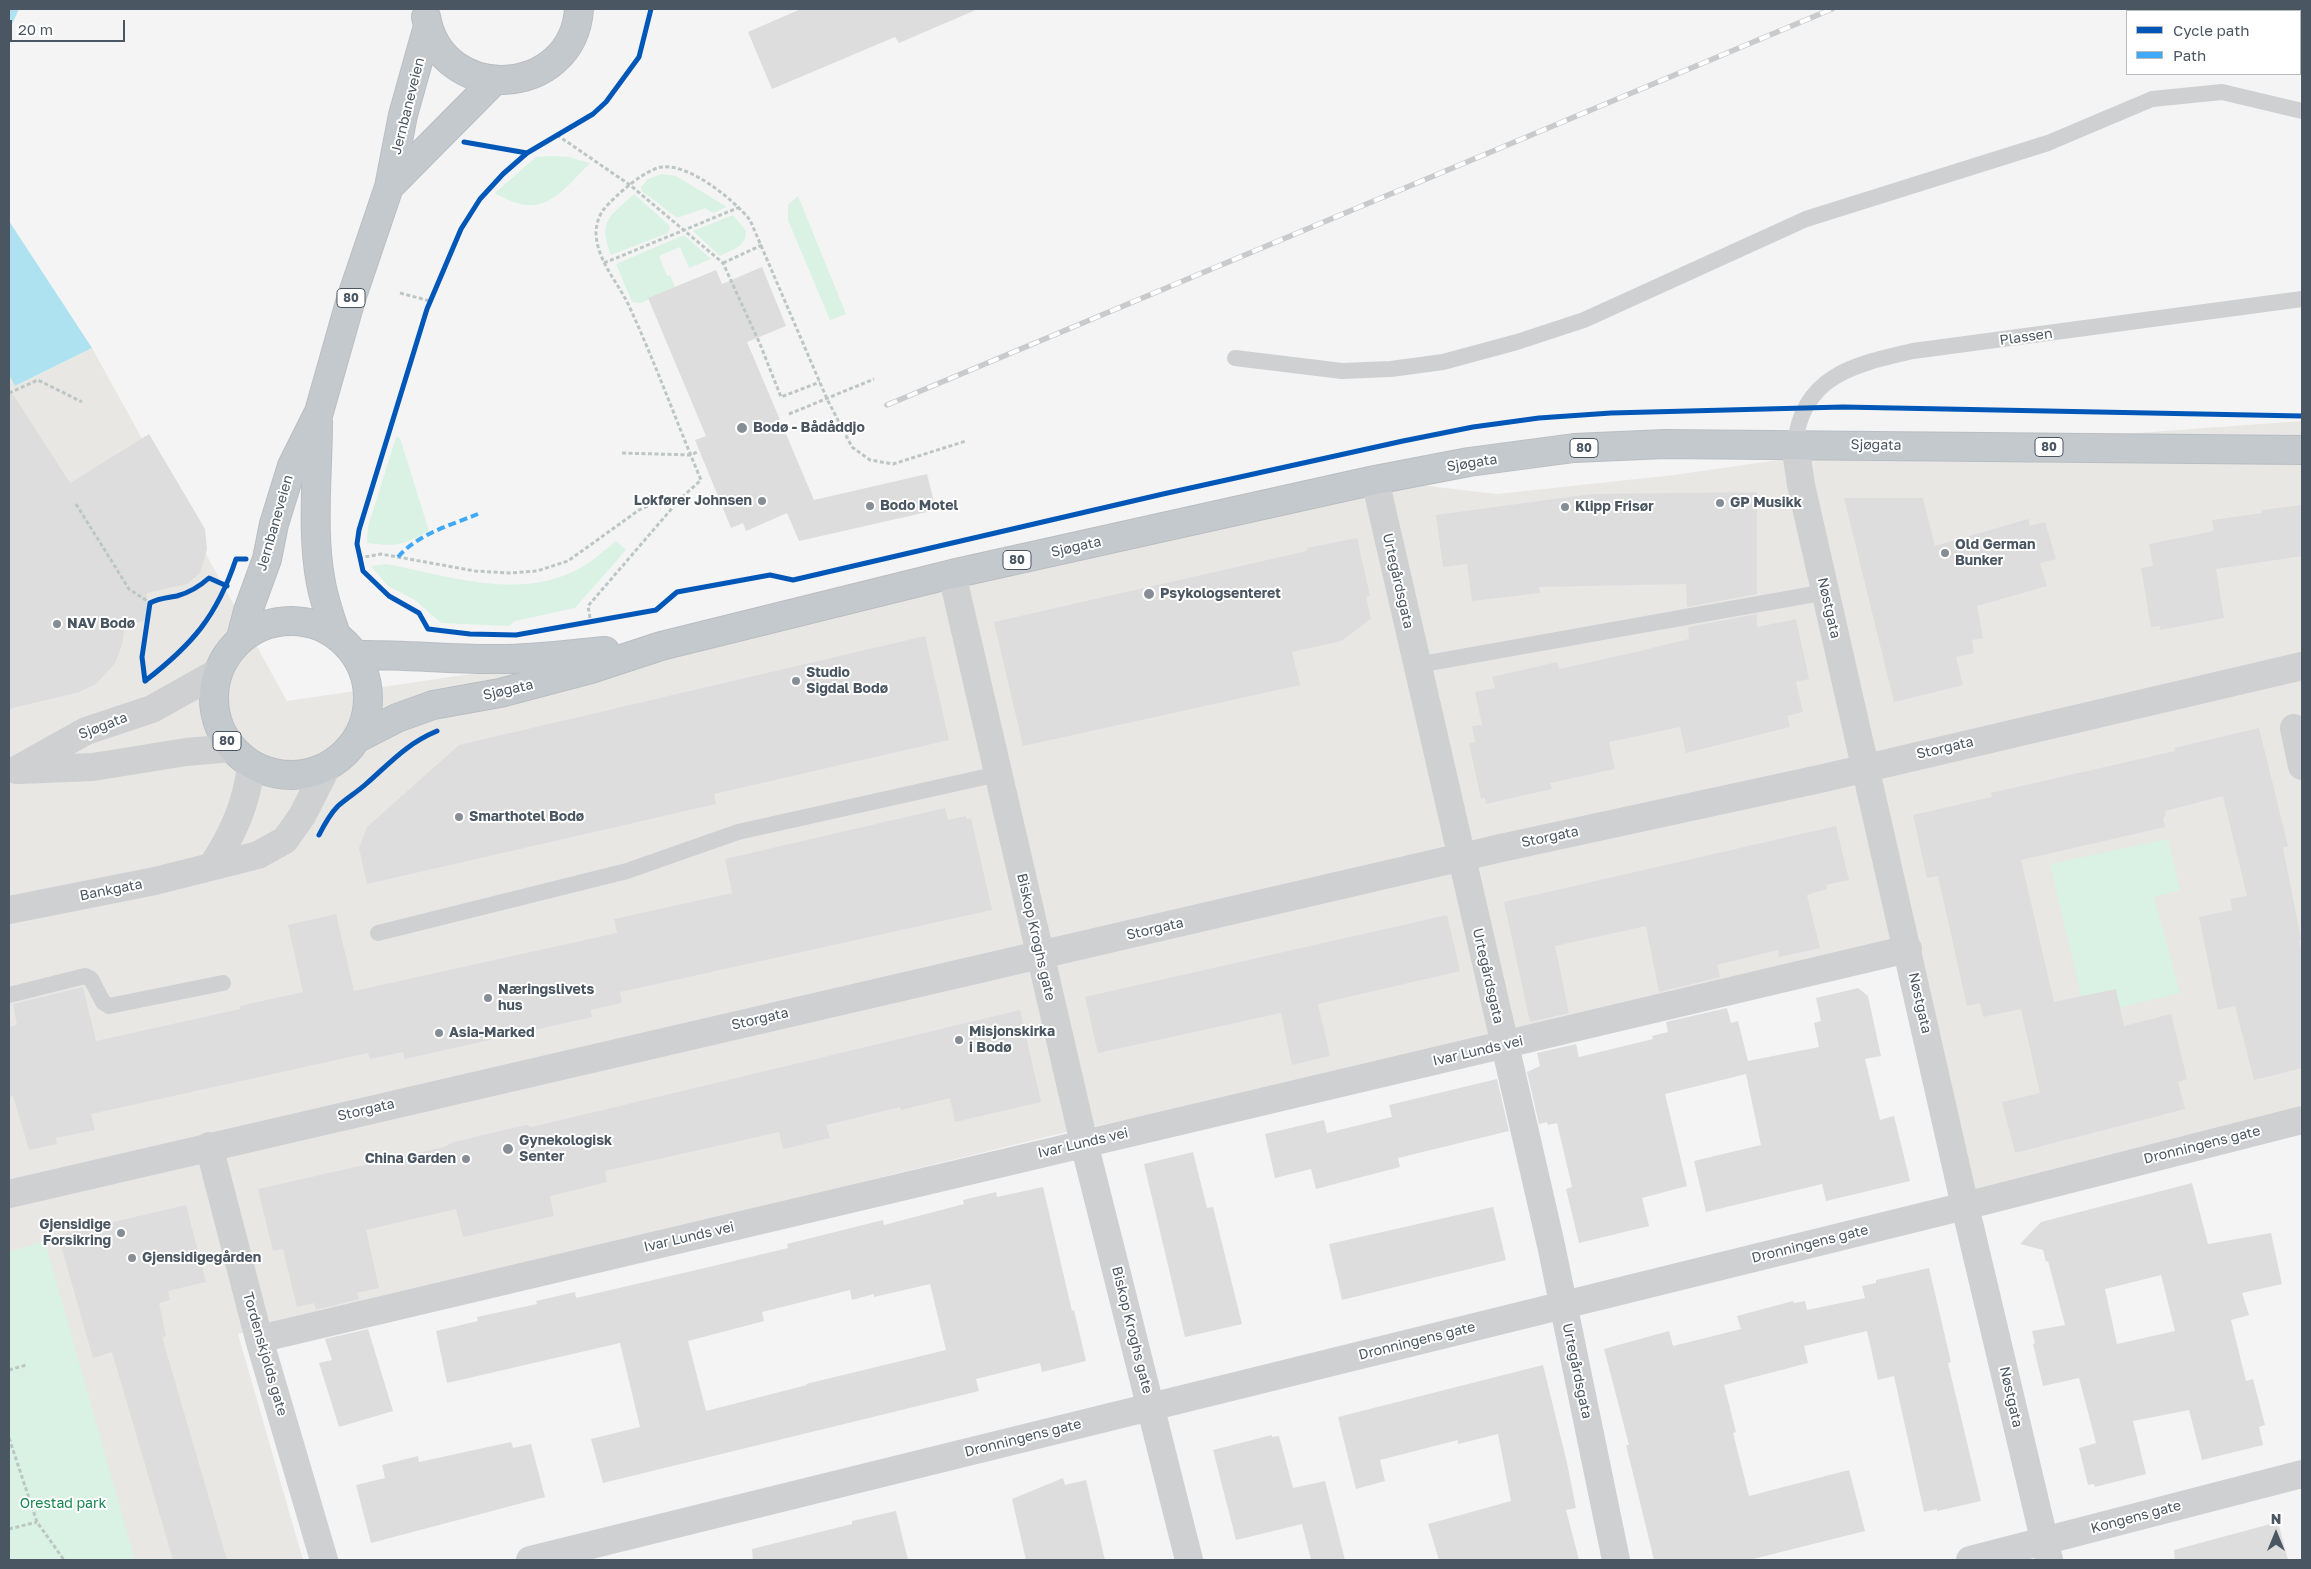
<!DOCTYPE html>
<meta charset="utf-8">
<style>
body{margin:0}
#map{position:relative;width:2311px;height:1569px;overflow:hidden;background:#f4f4f4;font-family:"Golos Text",sans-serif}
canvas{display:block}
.frame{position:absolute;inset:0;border:10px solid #4a5661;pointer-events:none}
.legend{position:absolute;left:2126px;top:10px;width:175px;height:65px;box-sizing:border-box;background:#fff;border:1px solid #b7bbc0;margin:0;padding:6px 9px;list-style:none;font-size:15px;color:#4a5661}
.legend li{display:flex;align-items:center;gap:10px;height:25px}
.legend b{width:25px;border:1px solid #b7bbc0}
.north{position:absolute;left:2251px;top:1509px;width:50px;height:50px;-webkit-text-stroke:4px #fff;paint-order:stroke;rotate:0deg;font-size:14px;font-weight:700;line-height:20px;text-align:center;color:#4a5661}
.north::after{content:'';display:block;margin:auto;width:18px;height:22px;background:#4a5661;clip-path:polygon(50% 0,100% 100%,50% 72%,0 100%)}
.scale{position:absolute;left:10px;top:20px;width:115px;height:22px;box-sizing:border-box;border:2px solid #4a5661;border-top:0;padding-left:6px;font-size:15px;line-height:18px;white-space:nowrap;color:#4a5661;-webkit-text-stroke:4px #fff;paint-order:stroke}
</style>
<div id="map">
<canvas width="2311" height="1569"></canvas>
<div class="frame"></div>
<ul class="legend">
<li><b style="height:6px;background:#0057b8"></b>Cycle path</li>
<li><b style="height:6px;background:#3fa9f5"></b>Path</li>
</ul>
<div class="north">N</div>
<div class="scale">20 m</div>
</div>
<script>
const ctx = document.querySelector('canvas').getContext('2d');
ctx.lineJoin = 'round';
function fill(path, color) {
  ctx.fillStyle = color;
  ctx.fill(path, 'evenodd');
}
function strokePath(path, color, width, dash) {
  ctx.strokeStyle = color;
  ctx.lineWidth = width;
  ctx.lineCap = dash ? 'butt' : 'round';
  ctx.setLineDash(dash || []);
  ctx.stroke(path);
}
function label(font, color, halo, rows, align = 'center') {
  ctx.font = font + ' "Golos Text",sans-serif';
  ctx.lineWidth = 4;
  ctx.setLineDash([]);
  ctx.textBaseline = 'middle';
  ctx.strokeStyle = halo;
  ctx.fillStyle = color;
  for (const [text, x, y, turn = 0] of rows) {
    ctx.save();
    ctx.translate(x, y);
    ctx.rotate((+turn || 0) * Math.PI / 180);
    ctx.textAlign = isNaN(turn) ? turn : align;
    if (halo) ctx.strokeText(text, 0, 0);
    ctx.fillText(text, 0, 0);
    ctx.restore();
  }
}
fill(new Path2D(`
 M 92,348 L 287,701 L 661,646 L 1375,480 L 1497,494 L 1674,475 L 1792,458 L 2302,421 L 2302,1120 L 1965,1206 L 1913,944 L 1504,1045 L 1075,1130 L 238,1334 L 303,1560 L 9,1560 L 9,379 L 11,378 L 16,386 Z`), '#e8e7e3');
fill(new Path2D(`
 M 552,156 L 568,157 L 590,163 C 557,196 542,221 495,193 L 536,157 Z
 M 662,174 L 676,176 L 727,207 L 713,213 L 705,208 L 677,218 L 642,191 L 641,187 L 648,179 Z
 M 634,194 L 670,226 L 668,233 L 611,255 C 597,220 610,217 634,194 Z
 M 798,196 L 846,314 L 830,320 L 788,220 L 788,205 Z
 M 733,215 L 746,231 C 746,247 733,249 720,256 L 693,231 Z
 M 684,235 L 711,259 L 689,268 L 680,247 L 659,256 L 667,276 L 670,275 L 675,287 L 641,303 L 632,302 L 616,264 Z
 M 396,437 L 400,438 L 429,531 C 402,545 398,547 367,543 L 368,527 Z
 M 616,541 L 626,550 L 575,608 L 515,621 L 509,626 L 441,623 L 415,600 L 388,586 L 371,566 L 386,564 C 450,576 522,602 582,567 C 594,560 605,550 616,541 Z
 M 2168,839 L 2180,890 L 2154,897 L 2180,993 L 2086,1016 L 2050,864 Z
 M 45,1241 L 45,1242 L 135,1560 L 9,1560 L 9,1252 Z`), '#d9f2e3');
fill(new Path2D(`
 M 9,9 L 19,9 L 9,31 Z
 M 9,221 L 92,348 L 15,386 L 11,378 L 9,379 Z`), '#aee2f0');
fill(new Path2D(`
 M 801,9 L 978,9 L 899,43 L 895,37 L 772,89 L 748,32 Z
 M 762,267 L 786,326 L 747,342 L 814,500 L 927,474 L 936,510 L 799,541 L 787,513 L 746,531 L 743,523 L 731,528 L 695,440 L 706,436 L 648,298 L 716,270 L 722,284 Z
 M 9,388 L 70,483 L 149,434 L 205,529 L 207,549 L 200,573 L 187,584 L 147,593 L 146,620 L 125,626 L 122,645 L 115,663 L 96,684 L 79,692 L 9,709 Z
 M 1757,492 L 1757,594 L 1687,607 L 1686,584 L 1539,587 L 1540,593 L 1472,601 L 1467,564 L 1443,567 L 1436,515 L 1591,494 Z
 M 1844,498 L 1923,498 L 1935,546 L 2028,519 L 2030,526 L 2045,522 L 2056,559 L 2040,563 L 2047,586 L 1977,606 L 1983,638 L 1972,640 L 1974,653 L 1956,657 L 1963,685 L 1894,702 Z
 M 2302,505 L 2302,556 L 2216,569 L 2224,618 L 2160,630 L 2160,626 L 2151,627 L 2141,568 L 2153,566 L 2149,544 L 2214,531 L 2212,520 L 2262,513 L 2262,510 Z
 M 1357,538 L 1370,596 L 1366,597 L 1371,619 L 1341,641 L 1292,652 L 1300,685 L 1023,746 L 994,622 L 1307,551 L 1307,548 Z
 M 1757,614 L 1757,627 L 1796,619 L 1809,679 L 1796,682 L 1803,712 L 1787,716 L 1790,727 L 1686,753 L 1680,727 L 1609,742 L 1615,769 L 1550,783 L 1552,789 L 1486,804 L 1485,798 L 1481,799 L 1469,743 L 1475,742 L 1472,726 L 1482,725 L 1475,692 L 1495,688 L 1492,677 L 1557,662 L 1559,669 L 1640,651 L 1689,639 L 1688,627 Z
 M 925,636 L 949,740 L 714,794 L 716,804 L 367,884 L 359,848 L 367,827 L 459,745 Z
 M 2259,728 L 2288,846 L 2283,848 L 2301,939 L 2299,940 L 2302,955 L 2302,1068 L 2254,1080 L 2235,1006 L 2218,1010 L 2199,917 L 2232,910 L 2230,899 L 2247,896 L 2223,796 L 2165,811 L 2166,816 L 2163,817 L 2165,827 L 2021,860 L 2054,1002 L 2116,989 L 2124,1026 L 2171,1014 L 2187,1079 L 2178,1082 L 2185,1109 L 2015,1153 L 2002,1102 L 2040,1093 L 2021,1009 L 1983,1017 L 1980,1003 L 1967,1006 L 1938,876 L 1927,878 L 1913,815 L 1992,797 L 1991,793 L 2175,751 L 2174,748 Z
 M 945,808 L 948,820 L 966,816 L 967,819 L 971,818 L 992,910 L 620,992 L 622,1003 L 590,1010 L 592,1017 L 405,1059 L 403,1052 L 370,1059 L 368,1053 L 91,1114 L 95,1130 L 56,1138 L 57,1144 L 29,1150 L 13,1096 L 9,1097 L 9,1027 L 17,1025 L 13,1004 L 83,987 L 96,1041 L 240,1009 L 240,1006 L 303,992 L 288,925 L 336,914 L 354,991 L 617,933 L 614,919 L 732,893 L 725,859 Z
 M 1836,826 L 1849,880 L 1826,885 L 1827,889 L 1807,895 L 1820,948 L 1779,957 L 1778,950 L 1717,965 L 1720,977 L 1659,992 L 1646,926 L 1555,946 L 1569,1013 L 1530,1022 L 1504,902 Z
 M 1447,915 L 1460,971 L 1318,1004 L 1330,1056 L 1292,1065 L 1281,1013 L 1098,1053 L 1085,997 Z
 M 1858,988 L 1868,996 L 1881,1056 L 1865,1059 L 1880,1120 L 1894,1116 L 1910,1181 L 1826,1201 L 1822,1184 L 1706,1212 L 1694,1161 L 1761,1145 L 1746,1074 L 1665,1094 L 1687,1186 L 1642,1198 L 1649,1226 L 1579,1243 L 1566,1189 L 1572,1187 L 1557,1123 L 1548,1125 L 1547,1122 L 1539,1124 L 1527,1072 L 1540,1066 L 1537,1053 L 1576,1044 L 1579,1057 L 1653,1039 L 1652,1036 L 1668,1032 L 1666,1022 L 1727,1008 L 1731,1023 L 1738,1021 L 1748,1061 L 1819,1047 L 1814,1023 L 1821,1021 L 1816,998 Z
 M 1020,1010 L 1041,1102 L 955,1122 L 950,1098 L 901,1110 L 900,1107 L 826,1125 L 830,1138 L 783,1149 L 779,1132 L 605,1171 L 607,1182 L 550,1196 L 554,1216 L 463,1237 L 456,1209 L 366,1230 L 379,1288 L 357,1293 L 359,1299 L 316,1310 L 314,1303 L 297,1307 L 283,1249 L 273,1251 L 258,1189 L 444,1147 L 454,1142 L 517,1127 L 527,1125 L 532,1127 Z
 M 1497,1079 L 1509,1131 L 1398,1158 L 1400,1167 L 1316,1189 L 1311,1169 L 1275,1178 L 1265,1134 L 1324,1120 L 1327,1133 L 1392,1117 L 1389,1105 Z
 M 1193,1152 L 1207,1208 L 1213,1207 L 1242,1324 L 1185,1337 L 1144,1164 Z
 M 2192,1183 L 2208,1244 L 2271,1233 L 2282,1284 L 2242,1293 L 2249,1315 L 2231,1320 L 2246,1381 L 2253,1379 L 2265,1425 L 2259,1427 L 2263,1445 L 2202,1460 L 2189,1410 L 2133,1421 L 2146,1474 L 2095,1487 L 2094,1484 L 2088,1485 L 2079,1448 L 2096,1443 L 2079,1378 L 2043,1386 L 2033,1344 L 2035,1343 L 2032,1331 L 2065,1325 L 2048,1261 L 2046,1262 L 2043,1250 L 2020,1244 L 2041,1222 ZM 2161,1275 L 2175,1331 L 2117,1344 L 2105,1289 Z
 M 1043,1187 L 1072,1311 L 1074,1310 L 1086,1361 L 1042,1372 L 1040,1363 L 976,1379 L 979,1391 L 603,1483 L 591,1439 L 640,1427 L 620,1343 L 447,1383 L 436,1331 L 478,1321 L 477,1317 L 537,1304 L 536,1301 L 575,1292 L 576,1298 L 692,1271 L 788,1248 L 787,1244 L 883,1220 L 884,1225 L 964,1204 L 963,1200 L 996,1192 L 997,1197 ZM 930,1284 L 946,1350 L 806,1384 L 807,1385 L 706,1411 L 688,1341 L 764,1321 L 762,1312 L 850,1290 L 852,1300 L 874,1294 L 874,1297 Z
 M 186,1205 L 206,1282 L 168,1291 L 170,1300 L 159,1303 L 166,1336 L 162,1337 L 227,1560 L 173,1560 L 112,1352 L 93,1358 L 58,1235 Z
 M 1493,1207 L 1506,1260 L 1342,1300 L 1329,1244 Z
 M 1929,1268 L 1951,1362 L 1948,1363 L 1981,1501 L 1937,1511 L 1937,1509 L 1924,1512 L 1894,1376 L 1878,1380 L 1867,1331 L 1804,1346 L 1808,1363 L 1724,1385 L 1736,1432 L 1733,1433 L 1749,1496 L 1849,1470 L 1865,1531 L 1749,1560 L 1654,1560 L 1626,1445 L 1629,1445 L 1604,1349 L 1669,1331 L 1673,1346 L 1741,1329 L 1737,1316 L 1793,1301 L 1794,1303 L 1805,1301 L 1807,1310 L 1865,1298 L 1862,1286 L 1876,1283 L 1876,1280 Z
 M 368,1329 L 393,1411 L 339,1427 L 319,1363 L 332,1360 L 325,1339 Z
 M 1543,1365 L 1567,1463 L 1576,1508 L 1566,1510 L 1579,1560 L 1439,1560 L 1428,1524 L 1511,1501 L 1498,1434 L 1458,1444 L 1458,1440 L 1380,1460 L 1385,1481 L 1356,1489 L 1338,1417 Z
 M 1272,1435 L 1272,1437 L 1279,1436 L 1293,1488 L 1325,1481 L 1345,1560 L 1311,1560 L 1302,1524 L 1236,1540 L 1213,1450 Z
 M 511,1442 L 513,1448 L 531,1444 L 545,1497 L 371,1543 L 356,1485 L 385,1478 L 382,1465 L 418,1456 L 419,1462 Z
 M 1063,1478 L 1065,1485 L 1086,1480 L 1105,1560 L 1026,1560 L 1012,1499 Z
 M 896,1511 L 908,1560 L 753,1560 L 752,1549 L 852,1524 L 852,1521 Z
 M 2278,1522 L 2288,1560 L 2175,1560 L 2174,1550 Z`), '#ddddde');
const trunk = new Path2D(`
 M 426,17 C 442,106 573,98 579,9
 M 389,187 L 494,81
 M 318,421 C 318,472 311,533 321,583 C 324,600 330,617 336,635
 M214 698a77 77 0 1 1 154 0a77 77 0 1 1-154 0Z
 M 241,638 L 248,611 L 267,559 L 274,524 L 292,466 L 319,412 L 351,299 L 389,187 L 403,115 L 428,26
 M 356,655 C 404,654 453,660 501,659 C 536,659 570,654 605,651
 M 358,738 L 397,718 L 433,705 L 500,693 L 591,669 L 661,646 L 952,574 L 1375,480 L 1469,462 L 1574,448 L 1665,444 L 2302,450`);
strokePath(trunk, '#b9bec3', 30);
strokePath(new Path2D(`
 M 557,135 L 630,185 L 723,263 L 760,344 L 781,397 L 820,382
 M 604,263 L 740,207
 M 723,263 L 762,245
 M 400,293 L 430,301
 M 9,393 L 38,380 L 82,402
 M 789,414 L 874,379
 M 622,453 L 691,455 L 699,451
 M 76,504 L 129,589 L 150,603
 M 359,558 L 381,554 L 475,571 L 509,573 L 537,571 L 568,561 L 639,510 L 659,501 L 680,499
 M 590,618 L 588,606 L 680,499 L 701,480 C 677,423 656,365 630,308 C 619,283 597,262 596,233 C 596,225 599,215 604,209 C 615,196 645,169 662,167 C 690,164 733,199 750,220 L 827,399 L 852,447 L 870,460 L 893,464 L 966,441
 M 9,1370 L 26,1365
 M 9,1438 L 37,1522 L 64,1560
 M 9,1529 L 37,1522`), '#bcc7c4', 3, [4, 2.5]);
strokePath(new Path2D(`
 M 1235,358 L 1342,371 L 1391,369 L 1443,362 L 1517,342 L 1584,320 L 1806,219 L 2048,143 L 2152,99 L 2222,92 L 2302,111
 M 1795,444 C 1802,375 1856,364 1913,351 L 2302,299
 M 1417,665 L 1826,592
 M 378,933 L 627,871 L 738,832 L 998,774
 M 9,995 L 85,976 L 91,979 L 103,1002 L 109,1006 L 223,983`), '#ced0d2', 16);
strokePath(new Path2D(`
 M 1795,444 L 1801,485 L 1965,1206 L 2049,1560
 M 1375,480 L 1551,1245 L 1616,1560
 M 952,574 L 1084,1143 L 1189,1560
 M 2294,728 L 2302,766
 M 212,866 C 233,834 247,803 251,765
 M 9,910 L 155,881 L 258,855 L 285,840 L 302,816 L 327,767
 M 209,1146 L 259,1339 L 324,1560
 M 9,1194 L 1501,848 L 1824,778 L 2302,666
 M 259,1339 L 1908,949
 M 530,1560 L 1965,1206 L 2302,1120
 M 1970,1560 L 2302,1474`), '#ced0d2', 28);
strokePath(new Path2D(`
 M 16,770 L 86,731 L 152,709 L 218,672
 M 20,770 L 93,767 L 186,752 L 232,748`), '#ced0d2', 28);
strokePath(trunk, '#c4c9cd', 28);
const rail = new Path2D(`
 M 887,405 L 1832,9`);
strokePath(rail, '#c9cacc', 5.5);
strokePath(rail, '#fff', 4, [11]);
strokePath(new Path2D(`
 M 398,557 C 418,534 451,525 478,514`), '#3fa9f5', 4, [8, 4]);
strokePath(new Path2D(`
 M 651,9 L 639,57 L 606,102 L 593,114 L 527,153 L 503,174 L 480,199 L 461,229 L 427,309 L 359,530 L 357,544 L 363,571 L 389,596 L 419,613 L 428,629 L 470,634 L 516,635 L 656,610 L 677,592 L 770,575 L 793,580 L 1163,494 L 1403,441 L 1473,427 L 1539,418 L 1611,413 L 1843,407 L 2302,416
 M 464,142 L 527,153
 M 145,681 C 192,645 217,616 236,559 L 246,559
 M 145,681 L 142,657 L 150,603 C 159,598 167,598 177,596 C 188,593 200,586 209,578 L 227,586
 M 319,835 C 324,825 330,814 338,806 C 347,798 357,792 366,784 C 390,763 406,744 437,731`), '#0057b8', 5);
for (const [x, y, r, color] of [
 [742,428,6,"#868d94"],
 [762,501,5,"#868d94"],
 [1720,503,5,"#868d94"],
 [870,506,5,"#868d94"],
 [1565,507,5,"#868d94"],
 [1945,553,5,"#868d94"],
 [1149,594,6,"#868d94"],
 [57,624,5,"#868d94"],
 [796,681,5,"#868d94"],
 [459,817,5,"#868d94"],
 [488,998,5,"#868d94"],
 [439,1033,5,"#868d94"],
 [959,1040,5,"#868d94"],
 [508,1149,6,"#868d94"],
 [466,1159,5,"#868d94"],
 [121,1233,5,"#868d94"],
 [132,1258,5,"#868d94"]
]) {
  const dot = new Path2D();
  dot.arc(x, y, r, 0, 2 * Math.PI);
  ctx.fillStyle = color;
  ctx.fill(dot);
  strokePath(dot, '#fff', 2);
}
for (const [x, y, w] of [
 [351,298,28],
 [2049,447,28],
 [1584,448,28],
 [1017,560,28],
 [227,741,28]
]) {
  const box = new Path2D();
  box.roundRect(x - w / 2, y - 9.5, w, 19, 4);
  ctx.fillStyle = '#fff';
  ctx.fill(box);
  strokePath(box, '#4a5661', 1);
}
label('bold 12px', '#4a5661', null, [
 ["80",351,298],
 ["80",2049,447],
 ["80",1584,448],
 ["80",1017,560],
 ["80",227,741]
]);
label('14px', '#4a5661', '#fff', [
 ["Jernbaneveien",408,106,-76],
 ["Plassen",2026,337,-8],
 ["Sjøgata",1876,445,1],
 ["Sjøgata",1472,463,-9],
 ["Jernbaneveien",275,523,-74],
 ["Sjøgata",1076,547,-13],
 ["Urtegårdsgata",1398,581,77],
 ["Nøstgata",1829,608,77],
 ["Sjøgata",508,690,-13],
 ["Sjøgata",103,726,-21],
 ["Storgata",1945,748,-13],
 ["Storgata",1550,837,-12],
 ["Bankgata",111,890,-11],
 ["Storgata",1155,929,-13],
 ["Biskop Kroghs gate",1036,937,77],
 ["Urtegårdsgata",1488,976,77],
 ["Nøstgata",1920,1003,77],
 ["Storgata",760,1019,-13],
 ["Ivar Lunds vei",1478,1051,-13],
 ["Storgata",366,1110,-13],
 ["Ivar Lunds vei",1083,1143,-13],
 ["Dronningens gate",2202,1145,-14],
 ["Ivar Lunds vei",689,1237,-13],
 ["Dronningens gate",1810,1244,-14],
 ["Biskop Kroghs gate",1132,1330,76],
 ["Dronningens gate",1417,1341,-14],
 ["Tordenskjolds gate",265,1354,74],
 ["Urtegårdsgata",1577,1371,78],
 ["Nøstgata",2011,1397,77],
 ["Dronningens gate",1023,1438,-14],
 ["Kongens gate",2136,1517,-15]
]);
label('bold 14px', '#4a5661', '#fff', [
 ["Bodø - Bådåddjo",753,428],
 ["Lokfører Johnsen",752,501,"right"],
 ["GP Musikk",1730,503],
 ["Bodo Motel",880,506],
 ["Klipp Frisør",1575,507],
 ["Old German",1955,545],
 ["Bunker",1955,561],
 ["Psykologsenteret",1160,594],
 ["NAV Bodø",67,624],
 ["Studio",806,673],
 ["Sigdal Bodø",806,689],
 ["Smarthotel Bodø",469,817],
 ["Næringslivets",498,990],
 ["hus",498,1006],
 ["Misjonskirka",969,1032],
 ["i Bodø",969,1048],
 ["Asia-Marked",449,1033],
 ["Gynekologisk",519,1141],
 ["Senter",519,1157],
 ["China Garden",456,1159,"right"],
 ["Gjensidige",111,1225,"right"],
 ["Forsikring",111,1241,"right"],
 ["Gjensidigegården",142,1258]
], 'left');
label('14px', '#17864f', '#fff', [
 ["Orestad park",63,1504]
]);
</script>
